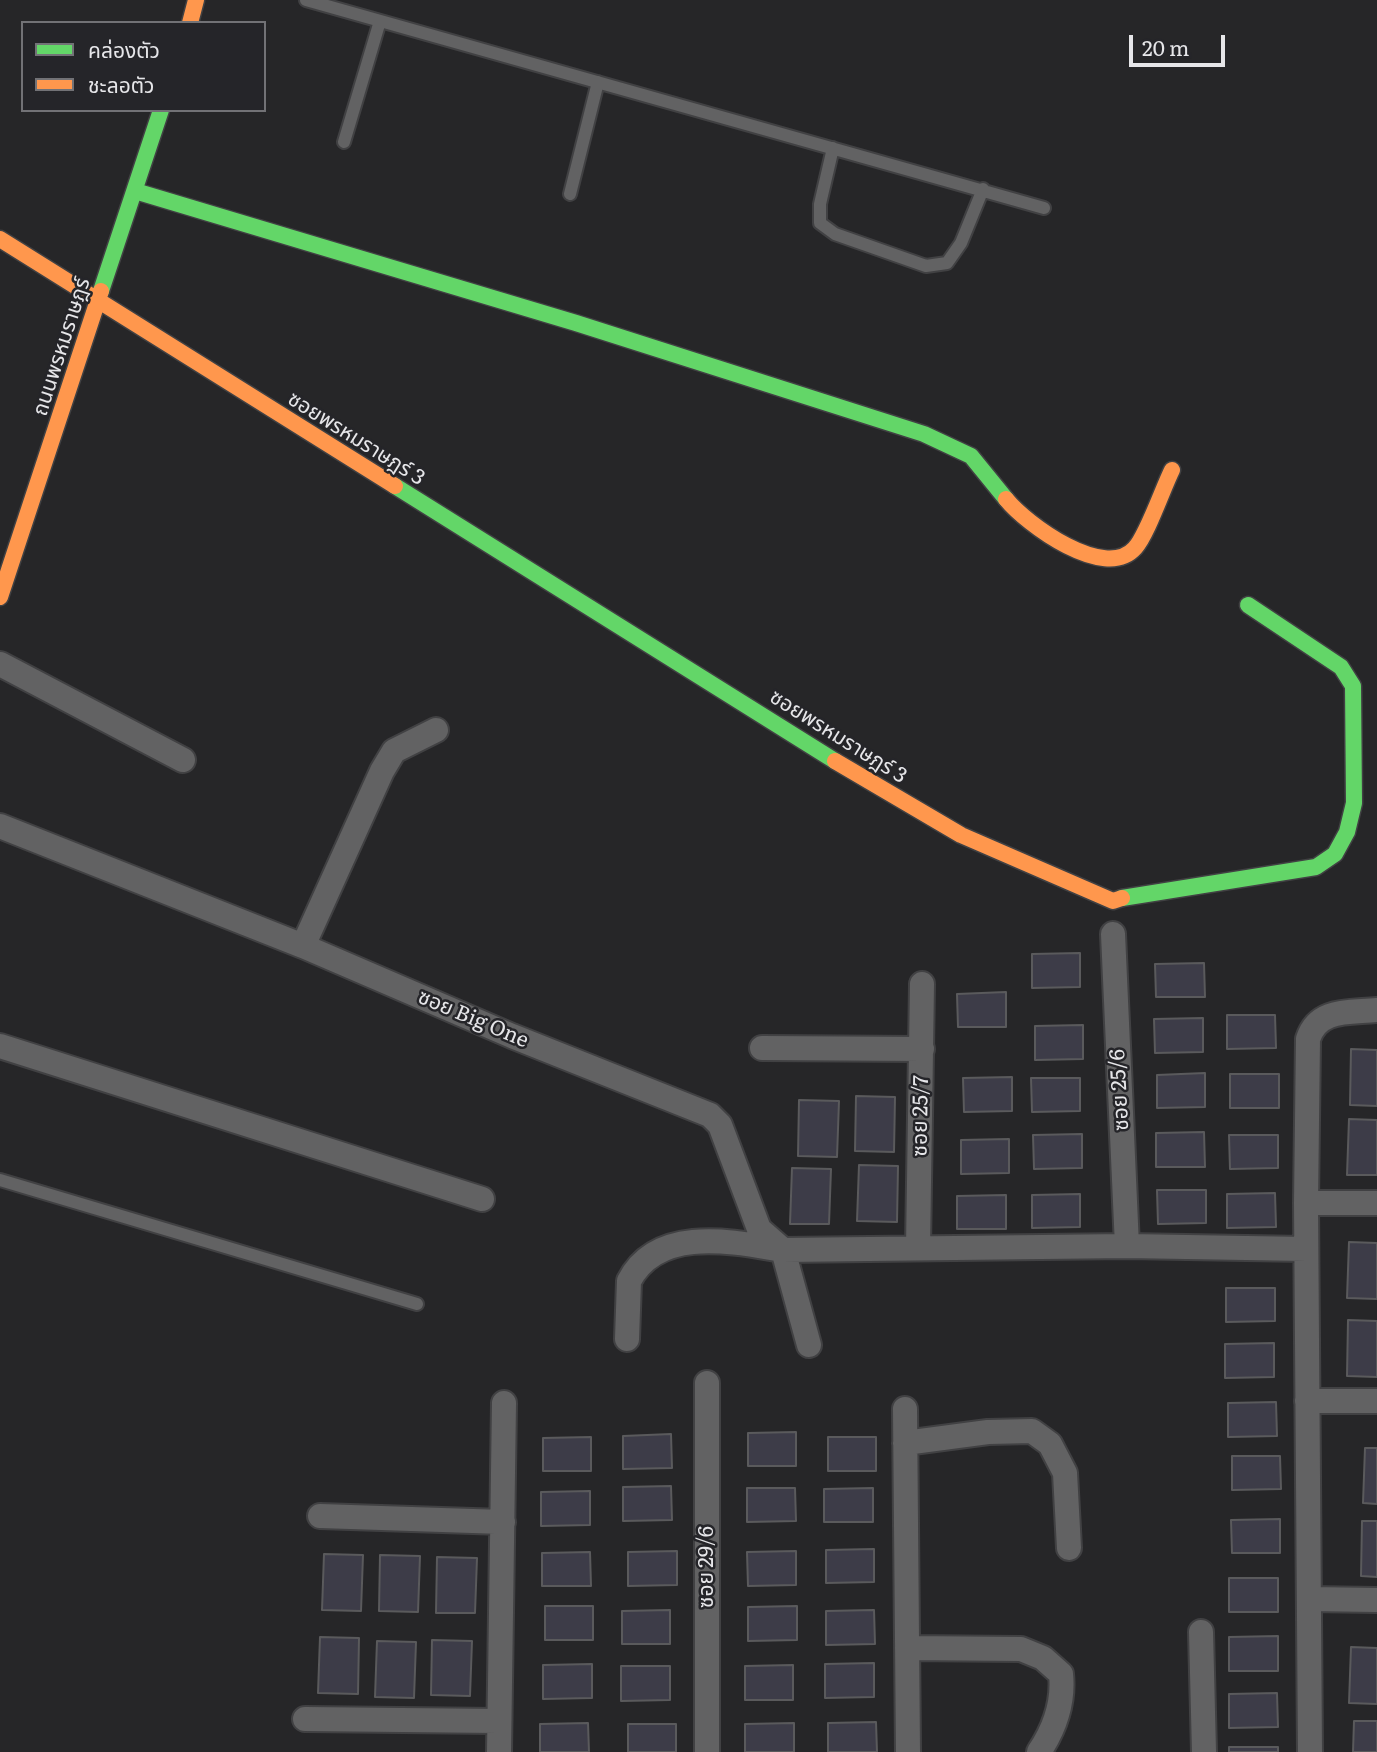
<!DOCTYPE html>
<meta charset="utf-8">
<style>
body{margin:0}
#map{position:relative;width:1377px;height:1752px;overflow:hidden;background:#262628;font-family:Literata,"Noto Sans Thai",serif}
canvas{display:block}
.legend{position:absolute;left:21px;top:21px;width:245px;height:91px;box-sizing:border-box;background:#252529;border:2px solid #727276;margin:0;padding:9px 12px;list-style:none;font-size:21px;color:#e6e6e9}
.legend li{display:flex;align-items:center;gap:14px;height:35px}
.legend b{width:35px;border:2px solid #727276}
.scale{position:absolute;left:1129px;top:35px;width:96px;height:32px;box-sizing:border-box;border:4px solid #e6e6e9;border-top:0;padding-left:9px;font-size:21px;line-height:24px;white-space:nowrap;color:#e6e6e9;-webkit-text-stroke:5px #252529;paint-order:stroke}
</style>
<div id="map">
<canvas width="1377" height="1752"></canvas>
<ul class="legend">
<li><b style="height:9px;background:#63d668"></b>คล่องตัว</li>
<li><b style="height:9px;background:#ff974d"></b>ชะลอตัว</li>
</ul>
<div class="scale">20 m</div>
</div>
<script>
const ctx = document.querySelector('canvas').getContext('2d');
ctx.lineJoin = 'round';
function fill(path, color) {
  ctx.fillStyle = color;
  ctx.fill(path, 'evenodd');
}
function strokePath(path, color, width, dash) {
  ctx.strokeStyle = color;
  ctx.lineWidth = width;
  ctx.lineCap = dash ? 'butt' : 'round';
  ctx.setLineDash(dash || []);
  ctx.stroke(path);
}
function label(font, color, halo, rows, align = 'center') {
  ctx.font = font + ' Literata,"Noto Sans Thai",serif';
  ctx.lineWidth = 5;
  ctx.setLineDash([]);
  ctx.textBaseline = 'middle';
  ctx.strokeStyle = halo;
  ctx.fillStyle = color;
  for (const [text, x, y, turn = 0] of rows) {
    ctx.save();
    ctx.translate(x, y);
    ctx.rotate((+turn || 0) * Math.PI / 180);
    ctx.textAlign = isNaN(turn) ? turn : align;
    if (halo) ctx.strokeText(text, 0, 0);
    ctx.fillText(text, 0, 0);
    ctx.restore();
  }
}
const building = new Path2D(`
 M 1080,953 L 1080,987 L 1032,988 L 1032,954 Z
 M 1204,963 L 1205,997 L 1156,997 L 1155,964 Z
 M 1006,992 L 1006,1027 L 958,1027 L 957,994 Z
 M 1227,1015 L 1275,1015 L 1276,1048 L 1227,1049 Z
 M 1203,1018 L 1203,1052 L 1155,1053 L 1154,1019 Z
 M 1083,1025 L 1083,1059 L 1035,1060 L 1035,1026 Z
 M 1351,1049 L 1377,1050 L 1377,1106 L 1350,1105 Z
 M 1205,1073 L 1205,1107 L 1157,1108 L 1157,1075 Z
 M 1230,1074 L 1279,1074 L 1279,1108 L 1230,1108 Z
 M 1012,1077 L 1012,1111 L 964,1112 L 963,1078 Z
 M 1031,1078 L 1080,1078 L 1080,1111 L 1032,1112 Z
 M 856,1096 L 895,1097 L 894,1152 L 855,1151 Z
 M 799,1100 L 839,1101 L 837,1157 L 798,1156 Z
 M 1349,1119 L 1377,1120 L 1377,1175 L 1347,1175 Z
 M 1204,1132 L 1205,1167 L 1156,1167 L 1156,1133 Z
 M 1082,1134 L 1082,1168 L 1034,1169 L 1033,1135 Z
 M 1229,1135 L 1278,1135 L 1278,1168 L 1230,1169 Z
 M 1009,1139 L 1009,1173 L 961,1174 L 961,1140 Z
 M 859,1165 L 898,1166 L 897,1222 L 857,1221 Z
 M 792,1168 L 831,1169 L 829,1224 L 790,1224 Z
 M 1157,1190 L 1206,1190 L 1206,1223 L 1158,1224 Z
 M 1275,1193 L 1276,1227 L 1227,1228 L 1227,1194 Z
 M 1080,1194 L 1080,1227 L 1032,1228 L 1032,1195 Z
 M 1006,1195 L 1006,1229 L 957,1229 L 957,1196 Z
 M 1349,1242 L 1377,1243 L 1377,1299 L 1347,1298 Z
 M 1226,1288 L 1275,1288 L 1275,1321 L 1226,1322 Z
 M 1348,1320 L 1377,1321 L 1377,1377 L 1347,1376 Z
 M 1274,1343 L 1274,1377 L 1225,1378 L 1225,1344 Z
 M 1276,1402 L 1277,1436 L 1228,1437 L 1228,1403 Z
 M 796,1432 L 796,1466 L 748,1466 L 748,1433 Z
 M 671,1434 L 672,1468 L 623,1469 L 623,1436 Z
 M 591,1437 L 591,1471 L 543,1471 L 543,1438 Z
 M 828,1437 L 876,1437 L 876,1471 L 828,1471 Z
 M 1365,1448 L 1377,1448 L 1377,1504 L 1363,1503 Z
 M 1232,1456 L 1280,1456 L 1281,1489 L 1232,1490 Z
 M 671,1486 L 672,1520 L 623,1521 L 623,1487 Z
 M 747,1488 L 795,1488 L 796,1521 L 747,1522 Z
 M 873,1488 L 873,1522 L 824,1522 L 824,1489 Z
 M 590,1491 L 590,1525 L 541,1526 L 541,1492 Z
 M 1280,1519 L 1280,1553 L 1232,1553 L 1231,1520 Z
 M 1362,1521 L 1377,1521 L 1377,1577 L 1361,1576 Z
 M 874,1549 L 874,1582 L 826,1583 L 826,1550 Z
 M 677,1551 L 677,1585 L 628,1586 L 628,1552 Z
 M 796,1551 L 796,1585 L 748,1586 L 747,1552 Z
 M 590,1552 L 591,1586 L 542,1586 L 542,1553 Z
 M 324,1554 L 363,1555 L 361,1611 L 322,1610 Z
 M 380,1555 L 420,1556 L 418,1612 L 379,1611 Z
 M 437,1557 L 477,1558 L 475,1613 L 436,1613 Z
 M 1229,1578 L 1278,1578 L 1278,1612 L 1229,1612 Z
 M 545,1606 L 593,1606 L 593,1640 L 545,1640 Z
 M 797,1606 L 797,1640 L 748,1641 L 748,1607 Z
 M 670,1610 L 670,1644 L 622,1644 L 622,1611 Z
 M 874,1610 L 875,1644 L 826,1645 L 826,1611 Z
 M 1278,1636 L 1278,1671 L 1229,1671 L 1229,1637 Z
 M 320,1637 L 359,1638 L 358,1694 L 318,1693 Z
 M 432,1640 L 472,1641 L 470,1696 L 431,1695 Z
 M 377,1641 L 416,1642 L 414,1698 L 375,1697 Z
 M 1351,1647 L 1377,1648 L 1377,1704 L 1349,1703 Z
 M 874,1663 L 874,1697 L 825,1698 L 825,1664 Z
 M 592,1664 L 592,1698 L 543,1699 L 543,1665 Z
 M 793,1665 L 793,1700 L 745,1700 L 745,1666 Z
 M 621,1666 L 670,1666 L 670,1700 L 621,1701 Z
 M 1277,1693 L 1278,1727 L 1229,1728 L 1229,1694 Z
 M 1354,1721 L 1377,1721 L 1377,1752 L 1353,1752 Z
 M 876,1722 L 877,1752 L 828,1752 L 828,1723 Z
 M 588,1723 L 589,1752 L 540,1752 L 540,1724 Z
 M 794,1723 L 794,1752 L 745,1752 L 745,1724 Z
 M 628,1724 L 676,1724 L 676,1752 L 628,1752 Z
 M 1229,1747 L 1278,1747 L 1278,1752 L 1229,1752 Z`);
fill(building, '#3d3c48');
strokePath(building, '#5a5a5c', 2);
const lane = new Path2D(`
 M 306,0 L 1044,208
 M 344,142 L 380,21
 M 833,148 L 820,204 L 820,223 L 835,234 L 926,266 L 947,263 L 961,243 L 983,189
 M 570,194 L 598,82
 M 0,1180 L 417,1304`);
const street = new Path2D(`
 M 0,664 L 183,760
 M 0,826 L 303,946 L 512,1036 L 710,1115 L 720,1125 L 759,1229 L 783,1250 L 809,1345
 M 1113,934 L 1127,1246
 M 303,946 L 382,771 L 394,751 L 436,730
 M 0,1046 L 482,1199
 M 762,1048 L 922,1049
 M 1306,1203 L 1377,1203
 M 918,1248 L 922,984
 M 627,1339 L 629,1281 C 658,1225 734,1242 783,1250 L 1127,1246 L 1306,1249
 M 707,1383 L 707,1752
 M 1307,1401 L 1377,1401
 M 905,1409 L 908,1752
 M 905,1443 L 988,1432 L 1032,1431 L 1050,1444 L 1065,1473 L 1069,1548
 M 320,1516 L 503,1522
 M 1309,1599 L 1377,1600
 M 1201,1632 L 1204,1752
 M 907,1648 L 1021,1649 L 1043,1658 L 1061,1674 C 1064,1703 1055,1728 1039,1752
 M 305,1719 L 498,1721
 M 499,1752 L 504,1403
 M 1310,1752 L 1306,1203 L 1308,1039 C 1318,1008 1349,1013 1377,1010`);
const fast = new Path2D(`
 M 135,191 L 576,323 L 924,434 L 971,456 L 1006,499
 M 101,291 L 161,110
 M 395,486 L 835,761
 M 1122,898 L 1316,867 L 1335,854 L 1347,832 L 1354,803 L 1353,686 L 1341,667 L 1248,605`);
const slow = new Path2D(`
 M 190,23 L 196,0
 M 0,239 L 395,486
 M 1006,499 C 1026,524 1105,582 1135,548 C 1147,535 1163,488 1172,470
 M 0,597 L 101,291
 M 835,761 L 961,835 L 1113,901 L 1122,898`);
strokePath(lane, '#414143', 16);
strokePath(street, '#414143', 28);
strokePath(fast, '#414143', 19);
strokePath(slow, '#414143', 19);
strokePath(lane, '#626263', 12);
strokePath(street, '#626263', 24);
strokePath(fast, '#63d668', 16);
strokePath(slow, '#ff974d', 16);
label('21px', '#e6e6e9', '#252529', [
 ["ถนนพรหมราษฎร์",62,347,-72],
 ["ซอยพรหมราษฎร์ 3",356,439,32],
 ["ซอยพรหมราษฎร์ 3",838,737,32],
 ["ซอย Big One",473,1019,23],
 ["ซอย 25/6",1120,1090,-93],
 ["ซอย 25/7",921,1116,-89],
 ["ซอย 29/6",707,1567,-90]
]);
</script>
